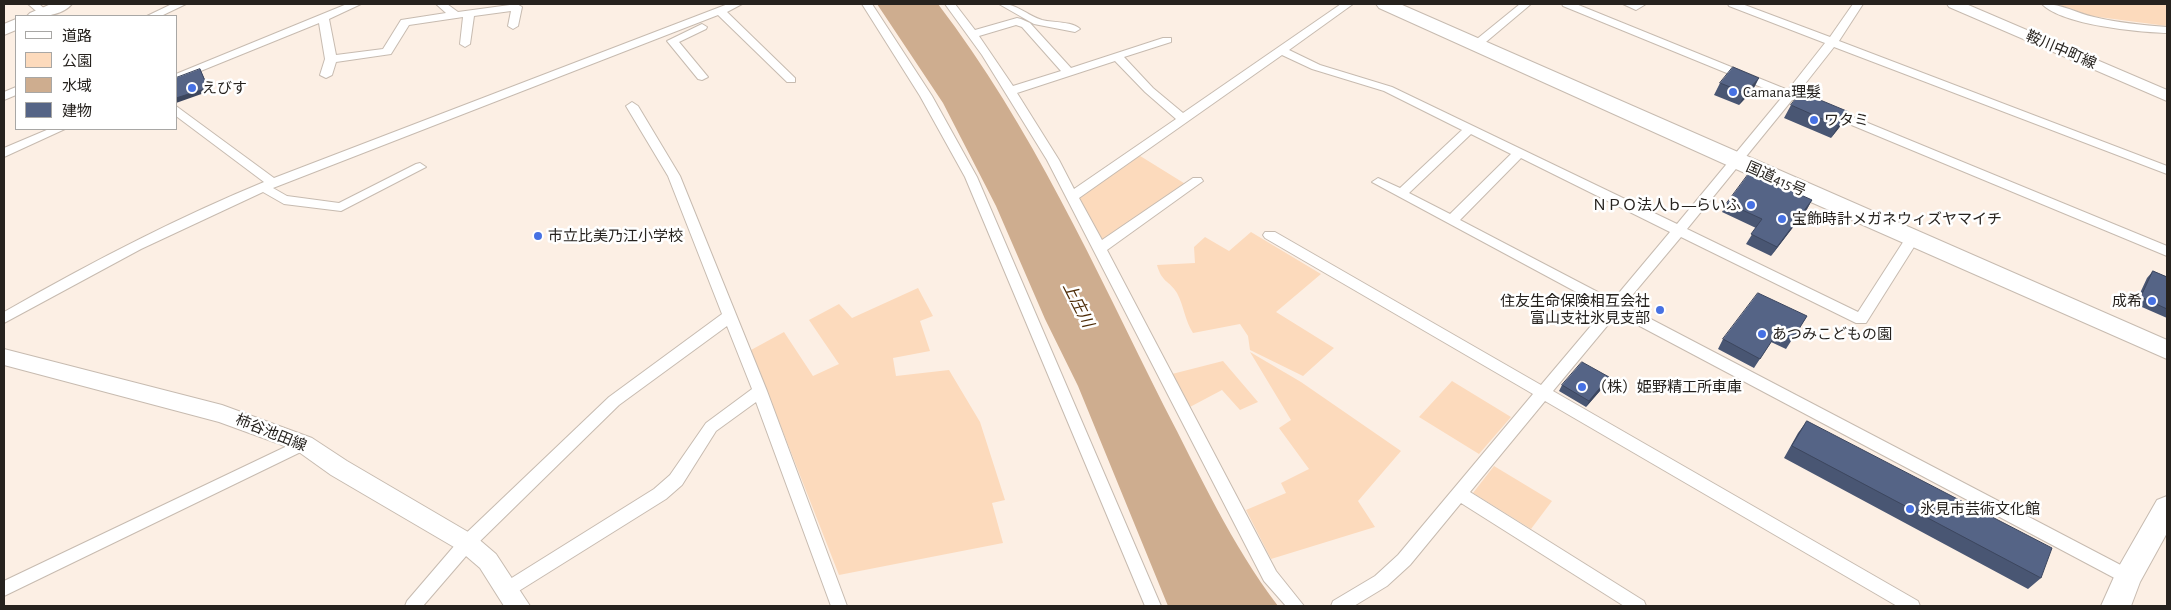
<!DOCTYPE html>
<meta charset="utf-8">
<style>
body{margin:0}
#map{position:relative;width:2171px;height:610px;overflow:hidden;background:#fcefe4;font-family:"Alegreya Sans","Noto Sans JP",sans-serif}
canvas{display:block}
.frame{position:absolute;inset:0;border:5px solid #26221e;pointer-events:none}
.legend{position:absolute;left:15px;top:15px;width:162px;height:115px;box-sizing:border-box;background:#fff;border:1px solid #a8a7a5;margin:0;padding:6px 9px;list-style:none;font-size:15px;color:#26221e}
.legend li{display:flex;align-items:center;gap:10px;height:25px}
.legend b{width:25px;border:1px solid #a8a7a5}
</style>
<div id="map">
<canvas width="2171" height="610"></canvas>
<div class="frame"></div>
<ul class="legend">
<li><b style="height:6px;background:#fff"></b>道路</li>
<li><b style="height:14px;background:#fcdabc"></b>公園</li>
<li><b style="height:14px;background:#cead8f"></b>水域</li>
<li><b style="height:14px;background:#556486"></b>建物</li>
</ul>
</div>
<script>
const ctx = document.querySelector('canvas').getContext('2d');
ctx.lineJoin = 'round';
function fill(path, color) {
  ctx.fillStyle = color;
  ctx.fill(path, 'evenodd');
}
function strokePath(path, color, width, dash) {
  ctx.strokeStyle = color;
  ctx.lineWidth = width;
  ctx.lineCap = dash ? 'butt' : 'round';
  ctx.setLineDash(dash || []);
  ctx.stroke(path);
}
function label(font, color, halo, rows, align = 'center') {
  ctx.font = font + ' "Alegreya Sans","Noto Sans JP",sans-serif';
  ctx.lineWidth = 5;
  ctx.setLineDash([]);
  ctx.textBaseline = 'middle';
  ctx.strokeStyle = halo;
  ctx.fillStyle = color;
  for (const [text, x, y, turn = 0] of rows) {
    ctx.save();
    ctx.translate(x, y);
    ctx.rotate((+turn || 0) * Math.PI / 180);
    ctx.textAlign = isNaN(turn) ? turn : align;
    if (halo) ctx.strokeText(text, 0, 0);
    ctx.fillText(text, 0, 0);
    ctx.restore();
  }
}
fill(new Path2D(`
 M 2057,4 L 2167,4 L 2167,26 L 2091,16 Z
 M 1137,154 L 1187,185 L 1101,245 L 1075,197 Z
 M 1251,232 L 1321,274 L 1276,312 L 1334,348 L 1303,376 L 1250,350 L 1248,336 L 1240,324 L 1193,333 C 1185,321 1184,306 1177,293 C 1169,280 1162,283 1157,265 L 1195,263 L 1194,247 L 1205,237 L 1229,251 Z
 M 918,288 L 933,316 L 920,321 L 930,351 L 893,358 L 896,376 L 949,370 L 980,422 L 1005,500 L 992,503 L 1003,543 L 839,575 L 751,350 L 784,332 L 813,376 L 839,364 L 809,320 L 839,304 L 852,318 Z
 M 1250,352 L 1301,382 L 1401,451 L 1358,501 L 1375,527 L 1271,559 L 1246,510 L 1286,493 L 1281,483 L 1309,469 L 1279,428 L 1291,420 Z
 M 1223,361 L 1258,402 L 1240,410 L 1222,390 L 1188,408 L 1172,374 Z
 M 1452,381 L 1511,417 L 1479,454 L 1419,417 Z
 M 1494,466 L 1552,501 L 1531,529 L 1473,493 Z`), '#fcdabc');
fill(new Path2D(`
 M 877,4 L 938,4 C 1032,127 1095,268 1164,406 C 1200,475 1231,544 1278,606 L 1168,606 L 1078,386 L 1045,319 L 996,206 L 943,103 Z`), '#cead8f');
const minor = new Path2D(`
 M 28,4 L 39,4 L 53,16 L 42,16 Z
 M 172,4 L 186,4 L 161,16 L 147,16 Z
 M 347,4 L 361,4 L 329,19 L 336,55 L 383,49 L 401,20 L 446,13 L 436,4 L 447,4 L 458,12 L 517,4 L 522,7 L 518,26 L 513,29 L 508,26 L 511,11 L 474,16 L 470,44 L 465,47 L 460,44 L 463,17 L 409,25 L 391,54 L 336,62 L 332,75 L 326,78 L 320,75 L 325,59 L 319,23 L 176,81 L 176,74 Z
 M 728,4 L 742,4 L 727,12 L 795,78 L 795,82 L 787,82 L 718,15 L 273,188 L 287,196 L 339,203 L 416,164 L 420,163 L 426,167 L 341,211 L 284,204 L 263,192 L 141,249 L 4,323 L 4,312 C 88,264 174,219 264,182 L 176,116 L 176,106 L 274,178 Z
 M 862,4 L 872,4 L 932,96 L 977,177 L 1161,606 L 1145,606 L 965,177 L 920,96 Z
 M 945,4 L 955,4 L 975,30 L 1017,18 L 1021,19 L 1030,23 L 1071,68 L 1163,38 L 1171,38 L 1171,42 L 1124,57 L 1153,88 L 1183,113 L 1341,4 L 1353,4 L 1289,50 L 1320,65 L 1392,87 L 1677,224 L 1783,96 L 1563,6 L 1562,4 L 1576,4 L 1788,90 L 1825,43 L 1729,6 L 1728,4 L 1742,4 L 1830,37 L 1853,4 L 1863,4 L 1839,41 L 2167,166 L 2167,174 L 1834,47 L 1797,94 L 1801,97 L 1799,99 L 1792,100 L 1687,229 L 1858,312 L 1907,236 L 1917,236 L 1919,239 L 1866,323 L 1856,323 L 1681,237 L 1624,305 L 2134,572 L 2136,577 L 2134,582 L 2128,584 L 2122,582 L 1617,314 L 1553,391 L 1918,601 L 1920,606 L 1897,606 L 1545,401 L 1470,492 L 1644,601 L 1646,606 L 1624,606 L 1461,503 L 1410,565 L 1387,586 L 1354,606 L 1331,606 L 1333,601 L 1375,576 L 1398,555 L 1533,394 L 1265,238 L 1263,235 L 1265,232 L 1275,232 L 1541,385 L 1606,308 L 1372,182 L 1378,178 L 1400,188 L 1462,130 L 1384,91 L 1312,69 L 1282,55 L 1079,198 L 1102,240 L 1193,178 L 1201,178 L 1203,181 L 1107,250 L 1276,571 L 1304,606 L 1286,606 L 1264,581 L 1047,160 L 982,55 ZM 1016,25 L 1022,27 L 1061,71 L 1013,86 L 979,36 ZM 1115,61 L 1145,92 L 1176,119 L 1074,189 L 1059,160 L 1017,93 ZM 1471,134 L 1511,154 L 1450,214 L 1409,193 ZM 1521,158 L 1670,232 L 1613,300 L 1460,220 Z
 M 999,4 C 1017,3 1026,15 1042,20 C 1054,23 1072,21 1080,29 L 1075,32 L 1034,24 Z
 M 1520,4 L 1531,4 L 1480,47 L 1472,47 L 1472,43 Z
 M 1623,4 L 1646,4 L 1636,10 Z
 M 2042,4 C 2060,3 2076,13 2094,17 C 2118,23 2142,25 2167,27 L 2167,33 C 2138,32 2062,25 2042,4 Z
 M 702,24 L 707,27 L 706,29 L 679,42 L 708,77 L 702,80 L 698,79 L 667,41 Z
 M 16,87 L 16,95 L 4,100 L 4,92 Z
 M 632,102 L 638,106 L 680,176 L 767,391 L 847,606 L 831,606 L 756,402 L 716,431 L 682,485 L 666,499 L 514,594 L 508,596 L 502,594 L 500,589 L 502,584 L 654,489 L 670,475 L 706,423 L 752,389 L 727,326 L 619,405 L 473,548 L 423,606 L 405,606 L 407,601 L 461,538 L 609,397 L 722,314 L 668,176 L 626,106 Z
 M 1829,107 L 2167,246 L 2167,256 L 1825,114 L 1825,108 Z
 M 49,129 L 65,129 L 4,157 L 4,148 Z
 M 304,438 L 309,440 L 312,444 L 309,448 L 4,596 L 4,581 Z`);
const secondary = new Path2D(`
 M 51,4 L 72,4 C 62,16 41,17 27,16 L 30,13 Z
 M 1947,4 L 1966,4 L 2167,90 L 2167,101 L 1949,7 Z
 M 16,19 L 16,30 L 4,35 L 4,24 Z
 M 4,349 L 222,405 L 312,438 L 347,461 L 475,536 L 496,554 L 530,606 L 504,606 L 480,568 L 459,550 L 331,475 L 296,450 L 219,422 L 4,365 Z`);
const trunk = new Path2D(`
 M 1376,4 L 1400,4 L 2167,340 L 2167,359 L 1729,166 L 1379,8 Z
 M 2167,496 L 2167,533 L 2140,582 L 2131,606 L 2101,606 L 2118,568 L 2157,500 Z`);
strokePath(minor, '#c7bbb0', 2);
strokePath(secondary, '#c7bbb0', 2);
strokePath(trunk, '#c7bbb0', 2);
fill(minor, '#fff');
fill(secondary, '#fff');
fill(trunk, '#fff');
fill(new Path2D(`
 M 1720,83 L 1753,90 L 1739,105 L 1714,95 Z
 M 1791,105 L 1842,124 L 1831,138 L 1784,118 Z
 M 1812,200 L 1807,209 L 1771,256 L 1746,244 L 1756,228 L 1722,212 L 1727,203 Z
 M 2153,271 L 2167,277 L 2167,318 L 2135,304 L 2147,278 Z
 M 1807,316 L 1786,349 L 1771,342 L 1754,368 L 1718,349 L 1723,339 Z
 M 1606,384 L 1586,407 L 1559,391 L 1562,385 Z
 M 1807,421 L 2041,578 L 2028,589 L 1784,458 L 1798,433 Z`), '#495673');
fill(new Path2D(`
 M 200,69 L 210,91 L 176,103 L 176,98 Z
 M 1759,78 L 1753,90 L 1739,105 L 1745,93 Z
 M 1849,112 L 1842,124 L 1831,138 L 1838,126 Z
 M 1812,200 L 1807,209 L 1771,256 L 1777,247 Z
 M 1609,377 L 1606,384 L 1586,407 L 1589,401 Z`), '#3c465e');
const building = new Path2D(`
 M 1733,67 L 1759,78 L 1745,93 L 1720,83 Z
 M 200,69 L 208,88 L 176,98 L 176,78 Z
 M 1801,92 L 1849,112 L 1838,126 L 1791,105 Z
 M 1750,172 L 1812,200 L 1777,247 L 1751,234 L 1762,219 L 1727,203 Z
 M 2153,271 L 2167,277 L 2167,309 L 2141,297 Z
 M 1758,293 L 1807,316 L 1792,340 L 1777,333 L 1760,359 L 1723,339 Z
 M 1582,362 L 1609,377 L 1589,401 L 1562,385 Z
 M 1807,421 L 2052,548 L 2041,578 L 1792,446 Z`);
fill(building, '#556486');
strokePath(building, '#3c465e', 1);
for (const [x, y, r, color] of [
 [192,88,5,"#4671e3"],
 [1733,92,5,"#4671e3"],
 [1814,120,5,"#4671e3"],
 [1751,205,5,"#4671e3"],
 [1782,219,5,"#4671e3"],
 [538,236,5,"#4671e3"],
 [2152,301,5,"#4671e3"],
 [1660,310,5,"#4671e3"],
 [1762,334,5,"#4671e3"],
 [1582,387,5,"#4671e3"],
 [1910,509,5,"#4671e3"]
]) {
  const dot = new Path2D();
  dot.arc(x, y, r, 0, 2 * Math.PI);
  ctx.fillStyle = color;
  ctx.fill(dot);
  strokePath(dot, '#fff', 2);
}
label('15px', '#26221e', '#fff', [
 ["鞍川中町線",2061,50,23],
 ["国道415号",1776,179,24],
 ["柿谷池田線",271,433,22]
]);
label('15px', '#26221e', '#fff', [
 ["えびす",202,88],
 ["Camana理髮",1743,92],
 ["ワタミ",1824,120],
 ["ＮＰＯ法人ｂ―らいふ",1741,205,"right"],
 ["宝飾時計メガネウィズヤマイチ",1792,219],
 ["市立比美乃江小学校",548,236],
 ["住友生命保険相互会社",1650,301,"right"],
 ["富山支社氷見支部",1650,318,"right"],
 ["成希",2142,301,"right"],
 ["あつみこどもの園",1772,334],
 ["（株）姫野精工所車庫",1592,387],
 ["氷見市芸術文化館",1920,509]
], 'left');
label('italic 16px', '#4e2c07', '#fff', [
 ["上庄川",1078,305,63]
]);
</script>
